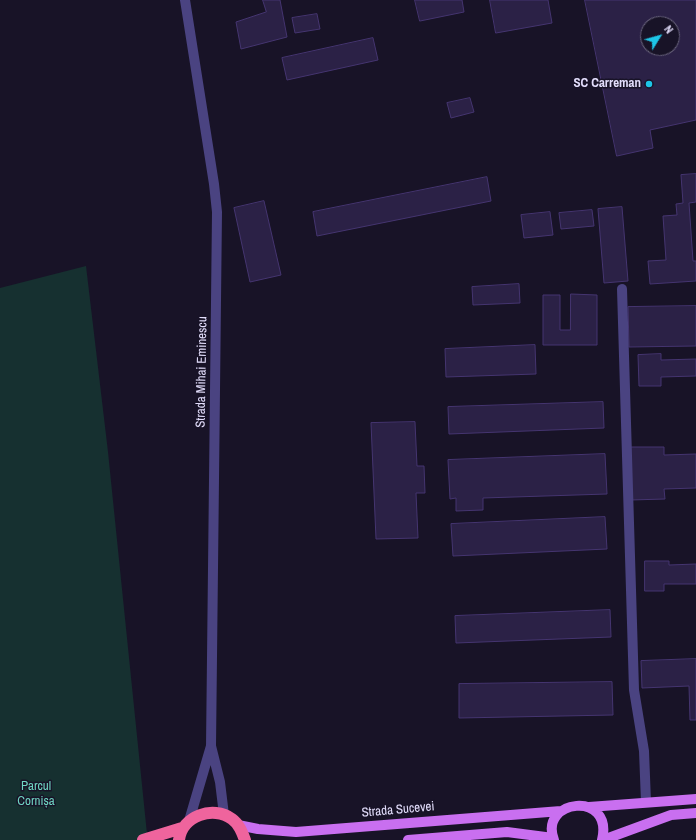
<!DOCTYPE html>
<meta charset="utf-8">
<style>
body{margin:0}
#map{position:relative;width:696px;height:840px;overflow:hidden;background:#181327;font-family:"Archivo Narrow",sans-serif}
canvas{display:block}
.north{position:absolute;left:640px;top:16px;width:40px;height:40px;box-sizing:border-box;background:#181327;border:1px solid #69647c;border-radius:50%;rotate:53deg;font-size:11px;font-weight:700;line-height:16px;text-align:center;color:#e2ddfb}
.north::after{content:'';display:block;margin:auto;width:14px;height:18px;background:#1dc5e7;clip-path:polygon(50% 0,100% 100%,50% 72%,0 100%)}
</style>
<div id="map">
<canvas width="696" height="840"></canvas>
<div class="north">N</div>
</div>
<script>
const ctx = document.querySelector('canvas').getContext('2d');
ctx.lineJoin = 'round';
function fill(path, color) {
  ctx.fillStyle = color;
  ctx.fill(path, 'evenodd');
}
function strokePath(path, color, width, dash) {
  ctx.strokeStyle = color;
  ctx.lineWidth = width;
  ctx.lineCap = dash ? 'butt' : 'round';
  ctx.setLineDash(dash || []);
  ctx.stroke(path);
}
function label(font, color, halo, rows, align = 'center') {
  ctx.font = font + ' "Archivo Narrow",sans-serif';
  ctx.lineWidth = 3;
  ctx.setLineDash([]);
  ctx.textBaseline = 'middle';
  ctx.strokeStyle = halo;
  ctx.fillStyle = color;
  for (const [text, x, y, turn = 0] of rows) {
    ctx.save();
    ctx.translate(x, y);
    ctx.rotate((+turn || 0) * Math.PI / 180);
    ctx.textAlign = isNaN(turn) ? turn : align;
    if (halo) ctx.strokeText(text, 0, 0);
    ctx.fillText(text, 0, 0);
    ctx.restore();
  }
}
fill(new Path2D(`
 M 86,266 L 108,452 L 147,834 L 146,840 L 0,840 L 0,288 Z`), '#163030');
const building = new Path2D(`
 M 263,0 L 280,0 L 287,37 L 241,49 L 236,22 L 266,12 Z
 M 415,0 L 462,0 L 464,12 L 420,21 Z
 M 490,0 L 548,0 L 552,23 L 496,33 Z
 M 585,0 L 696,0 L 696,120 L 650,130 L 653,148 L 617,156 ZM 648,24 L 672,24 L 672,48 L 648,48 Z
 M 317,14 L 320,29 L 295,33 L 292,18 Z
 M 373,38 L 378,60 L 287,80 L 282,58 Z
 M 470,98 L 474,112 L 451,118 L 447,103 Z
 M 696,174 L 696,202 L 689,203 L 693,261 L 696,261 L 696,281 L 650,284 L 648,261 L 666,260 L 663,216 L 677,215 L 676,204 L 683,203 L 681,175 Z
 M 487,177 L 491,201 L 317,236 L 313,212 Z
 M 264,201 L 281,275 L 250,282 L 234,208 Z
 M 622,207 L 628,281 L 604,283 L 598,209 Z
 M 592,210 L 594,226 L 561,229 L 559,213 Z
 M 550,212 L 553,235 L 524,238 L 521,215 Z
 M 519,284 L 520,303 L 473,305 L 472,287 Z
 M 571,294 L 597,295 L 597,345 L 543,345 L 543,295 L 560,295 L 560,330 L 570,330 Z
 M 696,306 L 696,346 L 629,347 L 628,307 Z
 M 535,345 L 536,374 L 446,377 L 445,349 Z
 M 661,354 L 661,360 L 696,359 L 696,376 L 661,377 L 661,386 L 639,386 L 638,355 Z
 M 603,402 L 604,428 L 449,434 L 448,407 Z
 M 415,422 L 417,466 L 424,466 L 425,493 L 416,493 L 418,538 L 376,539 L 371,423 Z
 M 630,447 L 664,447 L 664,455 L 696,454 L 696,488 L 664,489 L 665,499 L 631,500 Z
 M 605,454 L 607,494 L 483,498 L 483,510 L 456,511 L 456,498 L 450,499 L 448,460 Z
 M 605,517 L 607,549 L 453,556 L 451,524 Z
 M 645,561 L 669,561 L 669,565 L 696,564 L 696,584 L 664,584 L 664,591 L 645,591 Z
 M 610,610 L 611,637 L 456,643 L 455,616 Z
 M 696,659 L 696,720 L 690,720 L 689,686 L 642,688 L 641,661 Z
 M 612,682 L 613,715 L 459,718 L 459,684 Z`);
fill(building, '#2b2146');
strokePath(building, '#453570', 1);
strokePath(new Path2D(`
 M 185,0 L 214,184 L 217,212 L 211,746 L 220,782 L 224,815
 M 622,289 L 634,690 L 644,751 L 646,802
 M 189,821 L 211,746`), '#4a4381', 10);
strokePath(new Path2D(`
 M 589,807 L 696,799
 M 238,825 L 258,829 L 296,832 L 561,811
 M 408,840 L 507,832 L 553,838
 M 554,840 C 538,799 614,790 602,840
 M 603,840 L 671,815 L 696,813`), '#c96ff0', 10);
strokePath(new Path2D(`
 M 143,840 L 182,828
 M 179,840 C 182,816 213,805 232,819 C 239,824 242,832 245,840`), '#ef649d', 12);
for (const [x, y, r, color] of [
 [649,84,4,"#1dc5e7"]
]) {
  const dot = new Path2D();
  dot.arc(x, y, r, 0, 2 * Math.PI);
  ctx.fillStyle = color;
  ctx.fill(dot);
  strokePath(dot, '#181327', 1.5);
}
label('bold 13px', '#e2ddfb', '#181327', [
 ["SC Carreman",641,84]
], 'right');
label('13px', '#e2ddfb', '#181327', [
 ["Strada Mihai Eminescu",202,372,-89],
 ["Strada Sucevei",398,810,-5]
]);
label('13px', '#6fd5c3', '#181327', [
 ["Parcul",36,787],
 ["Cornișa",36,802]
]);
</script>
